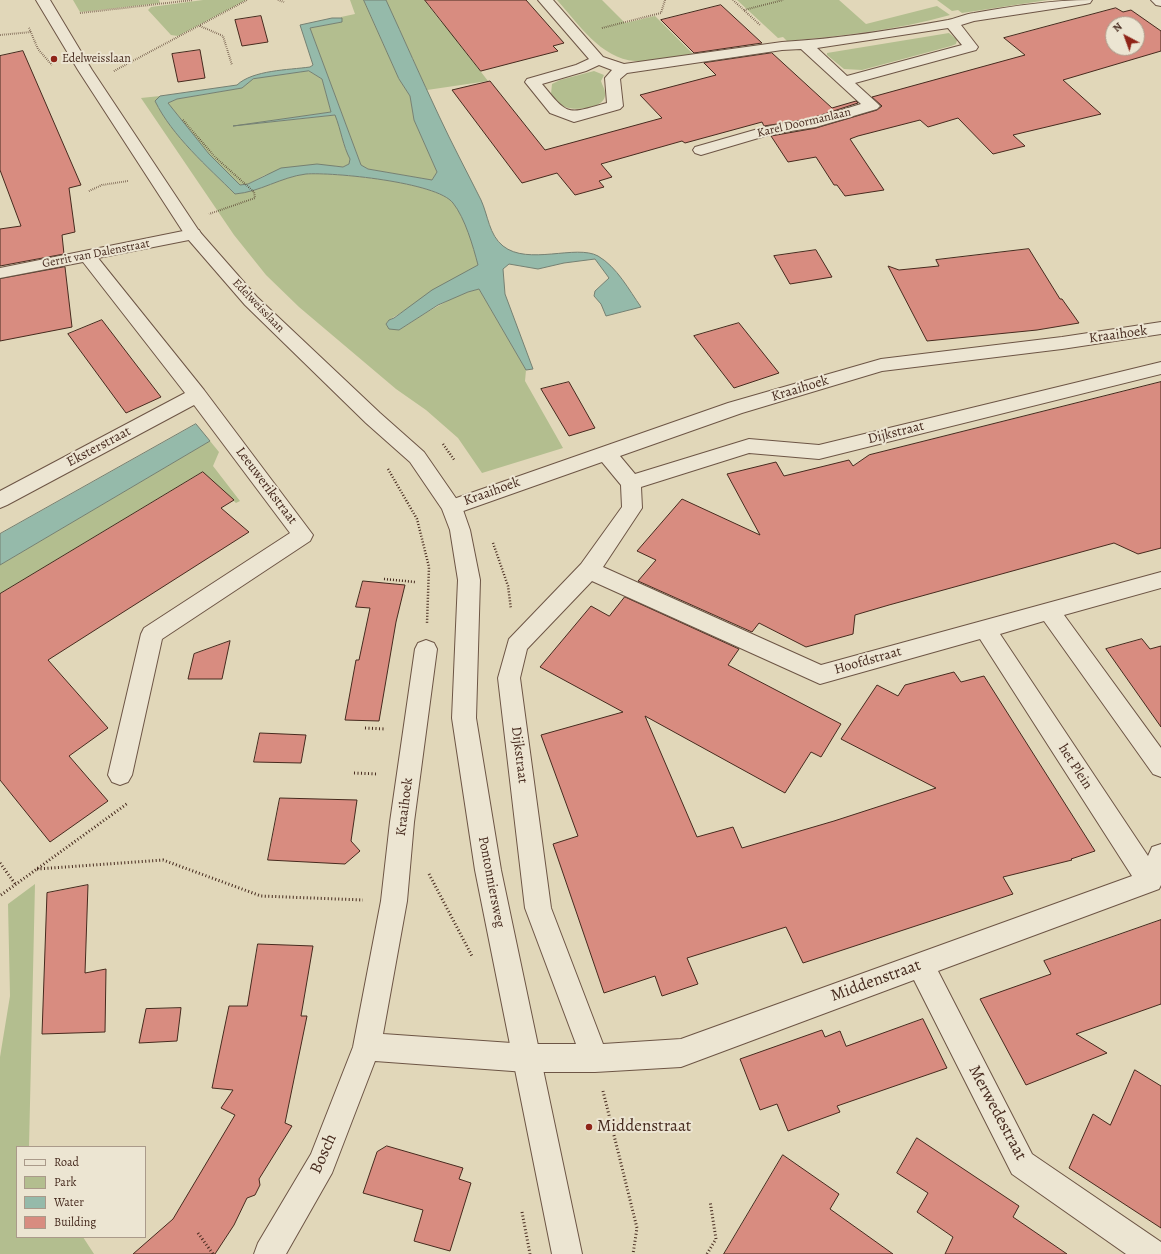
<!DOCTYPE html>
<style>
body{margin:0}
#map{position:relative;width:1161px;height:1254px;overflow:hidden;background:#e1d7b9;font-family:Alegreya,serif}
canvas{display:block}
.legend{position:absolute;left:16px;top:1146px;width:130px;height:92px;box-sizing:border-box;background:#ece5d2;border:1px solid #aa9a8a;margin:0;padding:5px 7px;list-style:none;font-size:12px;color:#462a1e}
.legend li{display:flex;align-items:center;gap:8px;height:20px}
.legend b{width:20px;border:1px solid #aa9a8a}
.north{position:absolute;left:1105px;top:16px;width:40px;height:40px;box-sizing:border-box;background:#ece5d2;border:1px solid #aa9a8a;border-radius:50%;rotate:319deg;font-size:11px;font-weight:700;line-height:16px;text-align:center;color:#462a1e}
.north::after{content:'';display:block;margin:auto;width:14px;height:18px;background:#8f2418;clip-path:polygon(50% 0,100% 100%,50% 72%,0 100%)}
</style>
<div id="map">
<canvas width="1161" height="1254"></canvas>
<ul class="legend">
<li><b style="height:5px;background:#ece5d2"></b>Road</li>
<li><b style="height:11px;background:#b3be8f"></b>Park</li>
<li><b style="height:11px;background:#95baaa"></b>Water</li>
<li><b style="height:11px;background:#d88c80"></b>Building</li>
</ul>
<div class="north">N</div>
</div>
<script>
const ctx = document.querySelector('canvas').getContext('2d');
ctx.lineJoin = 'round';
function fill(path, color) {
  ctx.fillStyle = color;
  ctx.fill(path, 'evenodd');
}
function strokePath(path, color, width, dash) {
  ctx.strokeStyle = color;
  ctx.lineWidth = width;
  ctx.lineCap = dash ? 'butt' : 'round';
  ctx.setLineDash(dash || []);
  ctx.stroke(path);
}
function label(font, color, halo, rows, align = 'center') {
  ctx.font = font + ' Alegreya,serif';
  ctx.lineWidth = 4;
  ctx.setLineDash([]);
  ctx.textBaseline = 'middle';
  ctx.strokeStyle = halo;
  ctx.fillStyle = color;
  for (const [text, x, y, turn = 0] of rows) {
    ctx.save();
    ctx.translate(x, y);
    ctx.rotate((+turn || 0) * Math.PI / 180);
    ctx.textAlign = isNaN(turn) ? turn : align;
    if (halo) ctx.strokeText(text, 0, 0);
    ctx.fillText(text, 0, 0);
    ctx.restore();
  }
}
fill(new Path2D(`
 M 73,0 L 159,0 L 160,3 L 80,12 Z
 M 203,0 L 246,0 L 178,36 L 171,35 L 148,10 L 151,7 Z
 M 350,0 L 364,0 L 399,79 L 410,96 L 414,120 L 437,172 L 432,180 L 368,169 L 361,165 L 310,28 L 342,22 L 341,17 L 355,14 Z
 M 386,0 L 424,0 L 442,23 L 514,6 L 528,23 L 457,41 L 488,81 L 427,90 Z
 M 557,0 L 602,0 L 625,23 L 655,16 L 693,54 C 674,57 654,62 635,61 C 601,59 578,23 557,0 Z
 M 737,0 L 839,0 L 866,24 L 937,6 L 950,15 C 897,30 841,36 787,41 L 783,37 L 778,38 Z
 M 937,0 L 1048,0 L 962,13 L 958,10 L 952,11 Z
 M 949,33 L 957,40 L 956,44 L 951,46 L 862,70 L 844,69 L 827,55 L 827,53 Z
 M 309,71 L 322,79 L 331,112 L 234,126 L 336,115 C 341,130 343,146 350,159 L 349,164 L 343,167 L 333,166 L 265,175 L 248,184 L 240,185 L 209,154 L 168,103 L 177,99 L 242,88 L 252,79 Z
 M 594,71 L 604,75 L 601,81 C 602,85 605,89 605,93 C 607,109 575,111 565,107 C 559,104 556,99 551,94 L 552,84 L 560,80 Z
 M 160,96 L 155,101 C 172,136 208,167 235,194 C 260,192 281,177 306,174 C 332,172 437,182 453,203 C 466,219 473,245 478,265 L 389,320 L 386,324 L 388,327 L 399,330 C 425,314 450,296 479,289 L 526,370 L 525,381 L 563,448 L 482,473 L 458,438 L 426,410 L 396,389 L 299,307 L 266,275 L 234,235 L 141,98 Z
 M 210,441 L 219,452 L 213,466 L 240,501 L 236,503 L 202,472 L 0,594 L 0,565 Z
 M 35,884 L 29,1147 L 17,1147 L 17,1237 L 83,1237 L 94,1254 L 0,1254 L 0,1057 L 10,996 L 8,904 Z`), '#b3be8f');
const water = new Path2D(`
 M 364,0 L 386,0 C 404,39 421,78 439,116 C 452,144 467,172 481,200 C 488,215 489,235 503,246 C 528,266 576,244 598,256 C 617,267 629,290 641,307 L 606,316 L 601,304 L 594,296 L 595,291 L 609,278 L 595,259 L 564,263 L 538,269 L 509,264 L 503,269 L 505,294 L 533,369 L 526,370 L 479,289 L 468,292 L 438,305 L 399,330 L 389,329 L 386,324 L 389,320 L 394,318 L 432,290 L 478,265 C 473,246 465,218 453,203 C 437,182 332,172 306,174 C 281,177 260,192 235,194 C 208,167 172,136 155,101 L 160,96 L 237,85 C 253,70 288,70 310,67 L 313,65 L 300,25 L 332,18 L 342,18 L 342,22 L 310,28 L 361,165 L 368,169 L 432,180 L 437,172 L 414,120 L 410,96 L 399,79 ZM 309,71 L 322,79 L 331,112 L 233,126 L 335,115 C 341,130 343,146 350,159 L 349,164 L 343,167 L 317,164 L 281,168 L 248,184 L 240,185 L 209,154 L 168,103 L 177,99 L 242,88 L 253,79 Z
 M 196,424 L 210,441 L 0,565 L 0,534 Z`);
fill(water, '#95baaa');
strokePath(water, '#758072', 1);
const building = new Path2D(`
 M 425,0 L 526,0 L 564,43 L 553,46 L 558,51 L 481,71 Z
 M 721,5 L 762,43 L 694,53 L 661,20 Z
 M 1116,8 L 1123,12 L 1131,10 L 1161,31 L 1161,51 L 1063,80 L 1101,114 L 1013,135 L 1025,146 L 993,154 L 958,118 L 928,127 L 920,120 L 858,136 L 850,139 L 884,190 L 845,196 L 837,185 L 834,185 L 816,157 L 788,162 L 771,136 L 816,128 L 877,110 L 882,106 L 872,97 L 1025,55 L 1004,38 ZM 1113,24 L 1137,24 L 1137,48 L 1113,48 Z
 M 261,16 L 268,42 L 242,46 L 235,20 Z
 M 200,50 L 205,78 L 178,82 L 172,54 Z
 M 23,51 L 81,185 L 69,188 L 75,232 L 62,235 L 64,254 L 0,266 L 0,229 L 21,226 L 0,170 L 0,56 Z
 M 772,53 L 832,108 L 856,101 L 858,103 L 809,119 L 764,126 L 762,122 L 685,143 L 682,141 L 601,164 L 612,177 L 599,181 L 604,187 L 575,195 L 557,173 L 522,183 L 452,90 L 490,81 L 545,150 L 662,118 L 640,95 L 716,75 L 704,63 Z
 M 1029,249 L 1060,299 L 1062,299 L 1079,323 L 1037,330 L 927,341 L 888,266 L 899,270 L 939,266 L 936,260 Z
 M 816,250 L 832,277 L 790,284 L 774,256 Z
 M 65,267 L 72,327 L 0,341 L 0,279 Z
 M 102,320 L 131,358 L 161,397 L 126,413 L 68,334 Z
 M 739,323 L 779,373 L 734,388 L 694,336 Z
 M 569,382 L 595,428 L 569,436 L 541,389 Z
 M 1161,382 L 1161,548 L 1138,554 L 1114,543 L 889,605 L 855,615 L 853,634 L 806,647 L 759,623 L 752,632 L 638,581 L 656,560 L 637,551 L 682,499 L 760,535 L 727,474 L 776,462 L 784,476 L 849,460 L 853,466 L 869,455 Z
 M 203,472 L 234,500 L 221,508 L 249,532 L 48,660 L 108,728 L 69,756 L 108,801 L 50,842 L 0,780 L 0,594 Z
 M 363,581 L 405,585 L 396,622 L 379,721 L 345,720 L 356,660 L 359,660 L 370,608 L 356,607 Z
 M 625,597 L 739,649 L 728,665 L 841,724 L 821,757 L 811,752 L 785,793 L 645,716 L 697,837 L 733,827 L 742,848 L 834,821 L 936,788 L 841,739 L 877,685 L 898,696 L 905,685 L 954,672 L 961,682 L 984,676 L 1095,851 L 1071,859 L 1072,860 L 1003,877 L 1013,894 L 803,963 L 786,927 L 687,958 L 698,984 L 662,996 L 655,976 L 604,993 L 553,844 L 578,836 L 541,735 L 623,712 L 540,667 L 591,606 L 609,616 Z
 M 1142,639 L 1150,649 L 1161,646 L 1161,727 L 1106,649 Z
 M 230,641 L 222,679 L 188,679 L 194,654 Z
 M 260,733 L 306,735 L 301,763 L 254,762 Z
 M 280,798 L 357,800 L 351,841 L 360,851 L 345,864 L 268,860 Z
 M 88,885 L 85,973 L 106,969 L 105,1032 L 42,1034 L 47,893 Z
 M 1161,920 L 1161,1004 L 1076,1034 L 1107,1053 L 1026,1085 L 980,999 L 1051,974 L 1044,961 Z
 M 258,944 L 313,946 L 301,1016 L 307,1016 L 285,1123 L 292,1126 L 259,1179 L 260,1185 L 255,1195 L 247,1198 L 234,1225 L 215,1254 L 133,1254 L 173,1219 L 235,1115 L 221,1108 L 233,1090 L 212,1088 L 229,1006 L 247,1006 Z
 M 181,1008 L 177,1041 L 139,1043 L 146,1009 Z
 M 923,1019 L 947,1068 L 837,1106 L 840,1112 L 788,1131 L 777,1104 L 760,1110 L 740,1059 L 822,1030 L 825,1037 L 840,1031 L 846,1046 Z
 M 1135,1070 L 1161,1086 L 1161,1228 L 1069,1168 L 1093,1114 L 1110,1125 Z
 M 917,1138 L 1019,1206 L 1013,1217 L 1067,1254 L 945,1254 L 953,1237 L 917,1212 L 928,1193 L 897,1173 Z
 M 387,1146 L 463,1168 L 459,1179 L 471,1183 L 450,1251 L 414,1241 L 423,1210 L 363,1193 L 377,1152 Z
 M 783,1155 L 839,1194 L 830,1209 L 893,1254 L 724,1254 Z`);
fill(building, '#d88c80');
strokePath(building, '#462a1e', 1);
const minor = new Path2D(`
 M 538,0 L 553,0 L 603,57 L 624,64 L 782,42 C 837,39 893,30 948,20 C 957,18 965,14 974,13 C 1013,6 1052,0 1092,0 L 1090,3 L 1085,4 L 974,21 L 961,25 L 978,47 L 976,50 L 855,83 L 877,103 L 880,106 L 877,109 L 816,127 L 772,134 L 701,155 L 695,153 L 693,150 L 695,147 L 765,127 L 809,120 L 861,104 L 801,49 L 782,50 L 627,73 L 620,79 L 623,106 L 620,109 L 574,122 L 550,113 L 525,82 L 527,79 L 576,65 L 589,59 ZM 948,28 L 962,45 L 847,76 L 817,48 ZM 599,65 L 612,70 L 605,78 L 607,103 C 567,114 569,117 542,84 L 586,71 Z
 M 1151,0 L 1161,0 L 1161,6 L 1156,5 Z
 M 193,229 L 199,230 L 201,234 L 199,238 L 98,258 L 204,390 L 313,535 L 310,541 L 162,639 L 132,775 L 128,782 L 120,785 L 112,782 L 108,775 L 141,634 L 144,628 L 290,533 L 194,405 L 7,505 L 0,508 L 0,491 L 185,393 L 83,262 L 0,278 L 0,268 Z
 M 1161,322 L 1161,334 L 1062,349 L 882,371 L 742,413 L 620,456 L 635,474 L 749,439 L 819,445 L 1161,362 L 1161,374 L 819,459 L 749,453 L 641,487 L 642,508 L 603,567 L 821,665 L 1161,572 L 1161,588 L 1064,615 L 1161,748 L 1161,777 L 1153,774 L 1044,621 L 1000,634 L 1148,856 L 1152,847 L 1161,844 L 1161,885 L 1159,889 L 938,971 L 1032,1154 L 1161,1242 L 1161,1254 L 1126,1254 L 1012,1174 L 914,980 L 681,1067 L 595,1072 L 526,1072 L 375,1061 L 332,1173 L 286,1254 L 254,1254 L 258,1243 L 311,1154 L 353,1047 L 381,901 L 390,822 L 415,649 L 418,643 L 426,640 L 434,643 L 437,649 L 414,822 L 407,901 L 383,1034 L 526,1044 L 576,1044 L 525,908 L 498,678 L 509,639 L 581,564 L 622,507 L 621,485 L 602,462 L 452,515 L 445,512 L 442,507 L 445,502 L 728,403 L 881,359 L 1062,337 ZM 592,581 L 820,684 L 980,639 L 1132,876 L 681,1039 L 603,1044 L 551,908 L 520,678 L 527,649 Z`);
const tertiary = new Path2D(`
 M 36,0 L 50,0 L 92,70 L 199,231 L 257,297 L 380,413 L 424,452 L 462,507 L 470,530 L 480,580 L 476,718 L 501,870 L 582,1254 L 552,1254 L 475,870 L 452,718 L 458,580 L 450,530 L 442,509 L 410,462 L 366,423 L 245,305 L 187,238 L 78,70 Z`);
strokePath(minor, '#6d5545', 2);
strokePath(tertiary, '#6d5545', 2);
strokePath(new Path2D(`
 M 278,0 L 284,2
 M 733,0 L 760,25
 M 744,10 L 783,0
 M 80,13 L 193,0
 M 200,26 L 223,36 L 232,65
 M 29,28 L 38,49 L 52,65
 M 602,28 L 661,13 L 665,0
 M 0,35 L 31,32
 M 114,71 L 247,0
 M 183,120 L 215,157 L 254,192 L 255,198 L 209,214
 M 89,191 L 102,185 L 128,181`), '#462a1e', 2, [0.5, 1.5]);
strokePath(new Path2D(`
 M 443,444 L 455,461
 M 388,469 L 417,519 L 429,567 L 427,623
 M 493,543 L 508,586 L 511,609
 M 384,579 L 415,582`), '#462a1e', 2.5, [1, 2]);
strokePath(new Path2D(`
 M 365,728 L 386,729
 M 354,773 L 378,774
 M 0,863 L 16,885
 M 37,869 L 163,860 L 261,896 L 363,900
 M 429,874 L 472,956
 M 1,895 L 128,803
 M 603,1091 L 637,1228 L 633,1254
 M 522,1212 L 530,1254
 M 198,1233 L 213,1254
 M 707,1254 L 716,1239 L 710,1201`), '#462a1e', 3, [1, 2.5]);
fill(minor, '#ece5d2');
fill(tertiary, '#ece5d2');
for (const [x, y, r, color] of [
 [54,59,4,"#8f2418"],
 [589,1127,4,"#8f2418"]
]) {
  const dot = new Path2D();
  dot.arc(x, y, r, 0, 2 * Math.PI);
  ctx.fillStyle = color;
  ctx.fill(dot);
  strokePath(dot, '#ece5d2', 1.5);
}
label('12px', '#462a1e', '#ece5d2', [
 ["Edelweisslaan",62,59]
], 'left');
label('12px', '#462a1e', '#ece5d2', [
 ["Karel Doormanlaan",804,123,-13],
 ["Gerrit van Dalenstraat",96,254,-11],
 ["Edelweisslaan",258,306,46]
]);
label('14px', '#462a1e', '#ece5d2', [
 ["Kraaihoek",1118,335,-8],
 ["Kraaihoek",800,389,-17],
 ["Dijkstraat",896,433,-14],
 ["Eksterstraat",99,447,-28],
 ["Leeuwerikstraat",266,486,53],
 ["Kraaihoek",492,492,-20],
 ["Hoofdstraat",868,661,-16],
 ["Dijkstraat",519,755,83],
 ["het Plein",1075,767,57],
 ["Kraaihoek",405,807,-83],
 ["Pontonniersweg",491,882,79]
]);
label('17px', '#462a1e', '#ece5d2', [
 ["Middenstraat",876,981,-20],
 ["Merwedestraat",997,1113,62],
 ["Bosch",324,1154,-66]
]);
label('17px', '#462a1e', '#ece5d2', [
 ["Middenstraat",597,1127]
], 'left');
</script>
